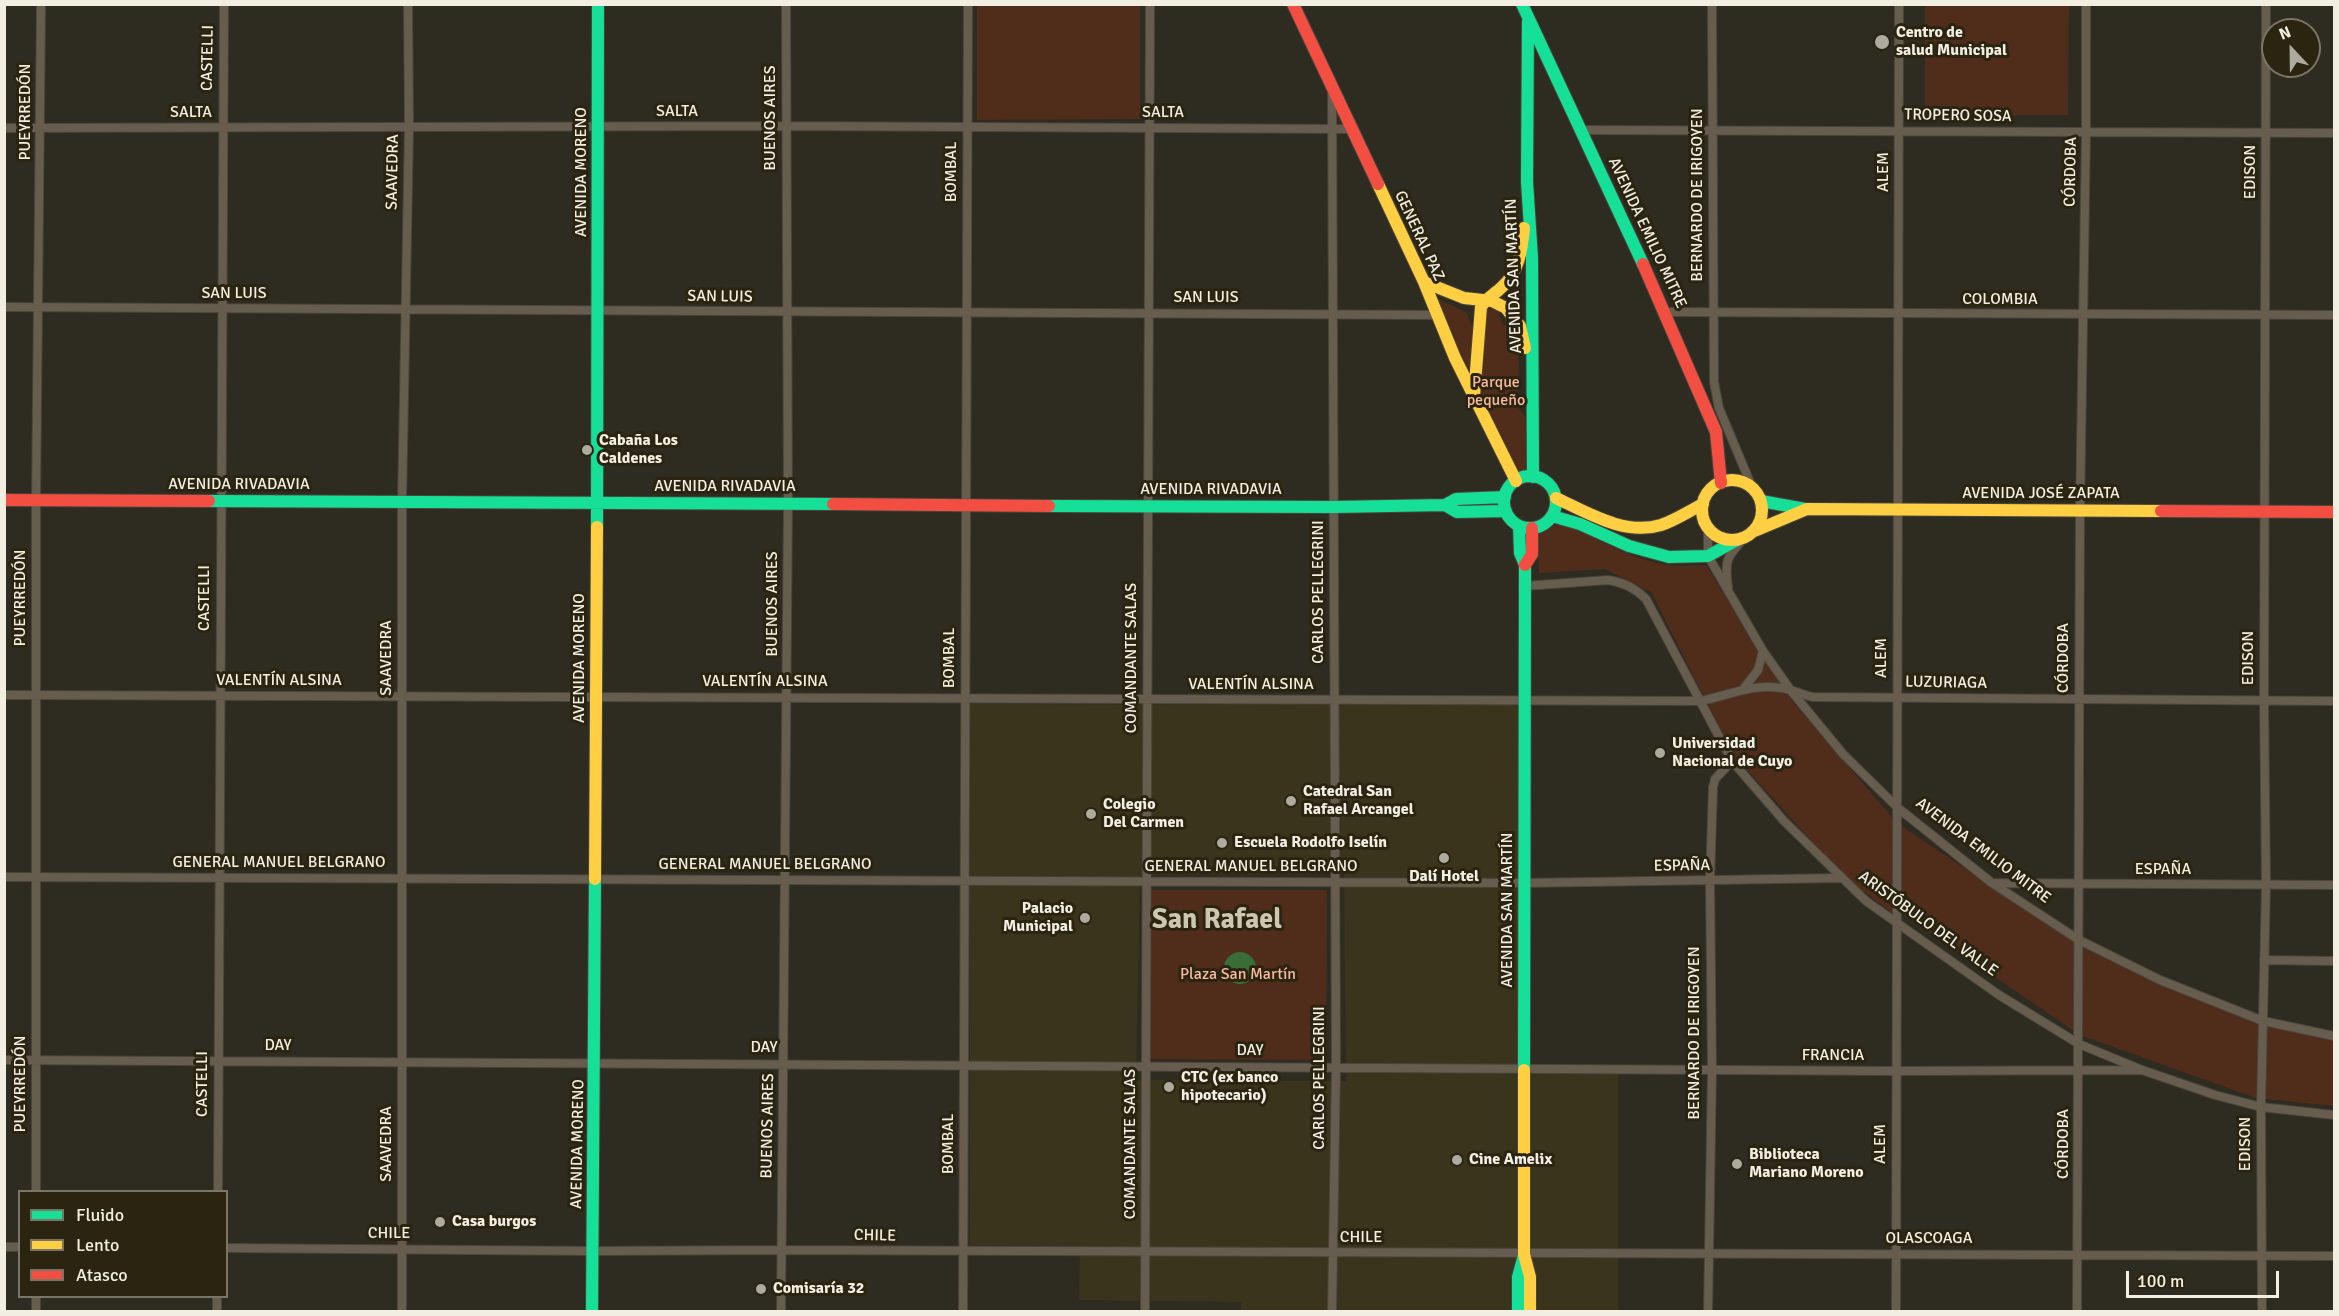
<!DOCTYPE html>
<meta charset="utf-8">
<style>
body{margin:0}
#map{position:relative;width:2339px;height:1316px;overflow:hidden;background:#2e2b21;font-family:Signika,sans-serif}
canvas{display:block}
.frame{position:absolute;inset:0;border:6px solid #f2eee2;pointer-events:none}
.legend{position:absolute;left:18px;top:1190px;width:210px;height:108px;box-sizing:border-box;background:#2a2411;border:2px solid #7a7565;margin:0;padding:8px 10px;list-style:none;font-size:18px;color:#f2eee2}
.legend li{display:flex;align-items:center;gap:12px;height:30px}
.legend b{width:30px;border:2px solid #7a7565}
.north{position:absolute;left:2261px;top:18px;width:60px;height:60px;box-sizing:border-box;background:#2a2411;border:2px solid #7a7565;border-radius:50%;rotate:338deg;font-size:16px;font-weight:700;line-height:24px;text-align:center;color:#f2eee2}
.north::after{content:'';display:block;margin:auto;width:21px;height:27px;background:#adaa9e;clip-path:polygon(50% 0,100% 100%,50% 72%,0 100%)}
.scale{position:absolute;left:2126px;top:1271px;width:153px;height:27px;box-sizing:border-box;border:3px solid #f2eee2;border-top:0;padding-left:8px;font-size:18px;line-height:21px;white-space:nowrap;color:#f2eee2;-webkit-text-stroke:4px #2a2411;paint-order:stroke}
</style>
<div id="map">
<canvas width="2339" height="1316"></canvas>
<div class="frame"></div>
<ul class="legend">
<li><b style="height:8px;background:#16e098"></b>Fluido</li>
<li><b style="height:8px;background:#ffcf43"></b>Lento</li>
<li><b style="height:8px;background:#f24e42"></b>Atasco</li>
</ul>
<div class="north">N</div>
<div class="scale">100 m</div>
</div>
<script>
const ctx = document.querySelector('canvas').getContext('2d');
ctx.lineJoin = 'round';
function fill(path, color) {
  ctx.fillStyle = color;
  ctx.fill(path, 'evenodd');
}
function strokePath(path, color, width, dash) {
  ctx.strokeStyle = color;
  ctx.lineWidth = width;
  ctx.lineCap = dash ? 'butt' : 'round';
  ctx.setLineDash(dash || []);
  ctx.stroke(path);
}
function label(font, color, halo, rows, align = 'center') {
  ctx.font = font + ' Signika,sans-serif';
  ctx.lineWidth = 6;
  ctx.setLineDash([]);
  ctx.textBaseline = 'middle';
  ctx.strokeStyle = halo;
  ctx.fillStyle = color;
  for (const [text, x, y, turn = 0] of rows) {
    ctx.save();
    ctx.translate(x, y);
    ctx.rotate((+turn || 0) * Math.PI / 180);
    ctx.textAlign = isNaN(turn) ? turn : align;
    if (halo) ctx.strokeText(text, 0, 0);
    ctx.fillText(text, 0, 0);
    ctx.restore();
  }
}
fill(new Path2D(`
 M 970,704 L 1520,705 L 1521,1072 L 1618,1074 L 1618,1311 L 1241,1312 L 1241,1302 L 1079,1300 L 1080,1246 L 970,1245 ZM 1344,874 L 1346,1081 L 1136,1080 L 1140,875 Z`), '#3b341c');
fill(new Path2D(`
 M 977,5 L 1140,5 L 1140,119 L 977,120 Z
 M 1925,5 L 2069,5 L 2068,115 L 1925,115 Z
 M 1434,297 L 1466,312 L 1475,333 L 1468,374 Z
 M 1492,308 L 1498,311 L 1502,323 L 1519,334 L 1518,407 L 1525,417 L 1530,472 L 1517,475 L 1474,397 L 1484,313 Z
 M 1559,523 C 1592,535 1634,561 1668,565 C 1680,566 1693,565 1706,565 L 1792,701 L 1897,823 L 2084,948 L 2263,1027 L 2334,1036 L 2334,1106 L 2256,1098 L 2080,1035 L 1892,907 L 1892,913 L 1843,876 L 1733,754 L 1651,592 L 1605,569 L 1539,573 L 1537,531 Z
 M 1151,890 L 1327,890 L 1326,1060 L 1149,1059 Z`), '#502c1b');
fill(new Path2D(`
 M1224 968a16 16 0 1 1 32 0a16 16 0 1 1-32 0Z`), '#386d37');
const street = new Path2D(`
 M 1712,4 L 1714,382 L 1719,408 L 1752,487
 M 1332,91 L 1336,1067 L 1332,1312
 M 4,128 L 785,126 L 1350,129
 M 1581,130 L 2334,133
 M 4,307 L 1435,315
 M 1666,312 L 2334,315
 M 1708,528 L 1708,556 L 1763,651 L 1792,692 L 1843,754 L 1898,808 L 1992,883 L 2079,940 L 2160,980 L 2263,1021 L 2334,1036
 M 1525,586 L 1608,580 C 1623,582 1635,588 1646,599 L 1732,761 L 1784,821 L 1866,901 L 1999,995 L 2079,1044 L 2142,1070 L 2215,1095 L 2261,1107 L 2334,1115
 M 1728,587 C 1724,560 1727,557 1745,537
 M 1744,688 L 1758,670 L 1763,651
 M 4,695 L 1700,701 C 1727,696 1752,683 1781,688 C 1792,689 1802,695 1813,697 L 2334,701
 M 4,877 L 1524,883 L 1841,878
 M 1993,883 L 2334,885
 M 2264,960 L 2334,961
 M 4,1060 L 1896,1071 L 2142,1070
 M 36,1192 L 36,500 L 41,4
 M 218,1192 L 224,4
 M 4,1247 L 20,1247
 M 226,1248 L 593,1251 L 781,1250 L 2334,1256
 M 36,1312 L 36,1296
 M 217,1312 L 217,1296
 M 402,1312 L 402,502 L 409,128 L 408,4
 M 781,1312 L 788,504 L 786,4
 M 963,1312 L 968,4
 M 1145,1312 L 1150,4
 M 1708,1312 L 1712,1070 L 1710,881 L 1713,787 L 1715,779 L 1732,761
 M 1896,1312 L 1899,4
 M 2077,1312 L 2080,510 L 2086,132 L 2086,4
 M 2262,1312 L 2261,1107 L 2266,885 L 2264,699 L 2266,4`);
const fast = new Path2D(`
 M 1522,4 L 1643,264
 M 1528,21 L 1527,182 L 1532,258 L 1533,477
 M1504 502a26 26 0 1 1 52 0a26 26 0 1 1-52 0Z
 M 209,501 L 833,504
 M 1761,501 L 1805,509
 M 1445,505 L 1457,512 L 1506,511
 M 1049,506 L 1333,507 L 1445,505 L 1456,499 L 1505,497
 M 1552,516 L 1580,524 L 1629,546 L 1669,557 L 1708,556 L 1737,540
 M 1519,526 L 1520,553 L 1525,565 L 1524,1070
 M 597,527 L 598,4
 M 592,1312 L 595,879
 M 1518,1312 L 1518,1277 L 1524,1255`);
const slow = new Path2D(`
 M 1378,184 L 1424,282 L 1455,358 L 1516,481
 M 1424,282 L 1464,298 L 1492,301 L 1506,308 L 1520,326 L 1525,348
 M 1474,396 L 1481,307 C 1486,298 1495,294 1502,287 C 1519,272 1522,249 1524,228
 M1702 510a30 30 0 1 1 60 0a30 30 0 1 1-60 0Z
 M 1556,498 C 1588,513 1625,536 1661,525 C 1676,520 1689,511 1703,504
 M 1752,532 L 1807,509 L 2161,511
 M 595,879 L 597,527
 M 1524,1070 L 1524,1254 L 1530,1277 L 1530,1312`);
const jam = new Path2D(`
 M 1293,4 L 1378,184
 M 1643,264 L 1716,432 L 1721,483
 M 4,500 L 209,501
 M 833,504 L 1049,506
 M 2161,511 L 2334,512
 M 1525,565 L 1532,554 L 1532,528`);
strokePath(street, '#49453d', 10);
strokePath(fast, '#49453d', 14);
strokePath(slow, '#49453d', 14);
strokePath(jam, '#49453d', 14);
strokePath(street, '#675d4f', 8);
strokePath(fast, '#16e098', 12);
strokePath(slow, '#ffcf43', 12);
strokePath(jam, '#f24e42', 12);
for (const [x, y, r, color] of [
 [1882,42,8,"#adaa9e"],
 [587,450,6,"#adaa9e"],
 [1660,753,6,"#adaa9e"],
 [1291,801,6,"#adaa9e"],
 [1091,814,6,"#adaa9e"],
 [1222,843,6,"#adaa9e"],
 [1444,858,6,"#adaa9e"],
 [1085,918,6,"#adaa9e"],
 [1169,1087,6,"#adaa9e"],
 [1457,1160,6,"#adaa9e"],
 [1737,1164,6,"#adaa9e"],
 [440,1222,6,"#adaa9e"],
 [761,1289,6,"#adaa9e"]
]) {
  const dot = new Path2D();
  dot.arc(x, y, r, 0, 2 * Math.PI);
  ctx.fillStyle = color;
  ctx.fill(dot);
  strokePath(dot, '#2a2411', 2);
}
label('bold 16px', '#f2eee2', '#2a2411', [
 ["Centro de",1896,33],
 ["salud Municipal",1896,51],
 ["Cabaña Los",599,441],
 ["Caldenes",599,459],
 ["Universidad",1672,744],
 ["Nacional de Cuyo",1672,762],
 ["Catedral San",1303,792],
 ["Rafael Arcangel",1303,810],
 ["Colegio",1103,805],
 ["Del Carmen",1103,823],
 ["Escuela Rodolfo Iselín",1234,843],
 ["Dalí Hotel",1444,877,"center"],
 ["Palacio",1073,909,"right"],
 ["Municipal",1073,927,"right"],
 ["CTC (ex banco",1181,1078],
 ["hipotecario)",1181,1096],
 ["Biblioteca",1749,1155],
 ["Mariano Moreno",1749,1173],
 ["Cine Amelix",1469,1160],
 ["Casa burgos",452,1222],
 ["Comisaría 32",773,1289]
], 'left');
label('16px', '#f2eee2', '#2a2411', [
 ["CASTELLI",208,58,-89],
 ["PUEYRREDÓN",26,112,-90],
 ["SALTA",677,112],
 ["SALTA",191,113],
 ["SALTA",1163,113],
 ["TROPERO SOSA",1958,116,1],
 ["BUENOS AIRES",771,118,-90],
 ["SAAVEDRA",393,172,-89],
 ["AVENIDA MORENO",582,172,-90],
 ["BOMBAL",952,172,-90],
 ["ALEM",1884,172,-90],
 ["CÓRDOBA",2071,172,-89],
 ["EDISON",2251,172,-90],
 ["BERNARDO DE IRIGOYEN",1698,195,-90],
 ["AVENIDA EMILIO MITRE",1647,233,65],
 ["GENERAL PAZ",1419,236,65],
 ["AVENIDA SAN MARTÍN",1514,276,-92],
 ["SAN LUIS",234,294],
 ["SAN LUIS",720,297,1],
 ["SAN LUIS",1206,298],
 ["COLOMBIA",2000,300],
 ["AVENIDA RIVADAVIA",239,485],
 ["AVENIDA RIVADAVIA",725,487],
 ["AVENIDA RIVADAVIA",1211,490],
 ["AVENIDA JOSÉ ZAPATA",2041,494],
 ["CARLOS PELLEGRINI",1319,592,-90],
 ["PUEYRREDÓN",21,598,-90],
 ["CASTELLI",205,598,-90],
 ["BUENOS AIRES",773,604,-90],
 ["SAAVEDRA",387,658,-90],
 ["AVENIDA MORENO",580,658,-90],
 ["BOMBAL",950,658,-90],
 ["COMANDANTE SALAS",1132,658,-90],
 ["ALEM",1882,658,-90],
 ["CÓRDOBA",2064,658,-90],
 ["EDISON",2249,658,-90],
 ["VALENTÍN ALSINA",279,681],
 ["VALENTÍN ALSINA",765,682],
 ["LUZURIAGA",1946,683,1],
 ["VALENTÍN ALSINA",1251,685],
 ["AVENIDA EMILIO MITRE",1983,851,37],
 ["GENERAL MANUEL BELGRANO",279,863],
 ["GENERAL MANUEL BELGRANO",765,865],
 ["ESPAÑA",1682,866,-1],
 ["GENERAL MANUEL BELGRANO",1251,867],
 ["ESPAÑA",2163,870],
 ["AVENIDA SAN MARTÍN",1508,910,-90],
 ["ARISTÓBULO DEL VALLE",1928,924,36],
 ["BERNARDO DE IRIGOYEN",1695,1033,-90],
 ["DAY",278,1046],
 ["DAY",764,1048],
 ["DAY",1250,1051],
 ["FRANCIA",1833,1056],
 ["CARLOS PELLEGRINI",1320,1078,-90],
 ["PUEYRREDÓN",21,1084,-90],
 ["CASTELLI",203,1084,-90],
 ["BUENOS AIRES",768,1126,-89],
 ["SAAVEDRA",387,1144,-90],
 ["AVENIDA MORENO",578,1144,-89],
 ["BOMBAL",949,1144,-90],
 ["COMANDANTE SALAS",1131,1144,-90],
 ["ALEM",1881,1144,-90],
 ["CÓRDOBA",2064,1144,-90],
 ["EDISON",2246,1144,-90],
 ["CHILE",389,1234],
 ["CHILE",875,1236,1],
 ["CHILE",1361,1238],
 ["OLASCOAGA",1929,1239]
]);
label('16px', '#f9b99e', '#2a2411', [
 ["Parque",1496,383],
 ["pequeño",1496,401],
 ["Plaza San Martín",1238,975]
]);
label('bold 28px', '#cec7af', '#2a2411', [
 ["San Rafael",1217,921]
]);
</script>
